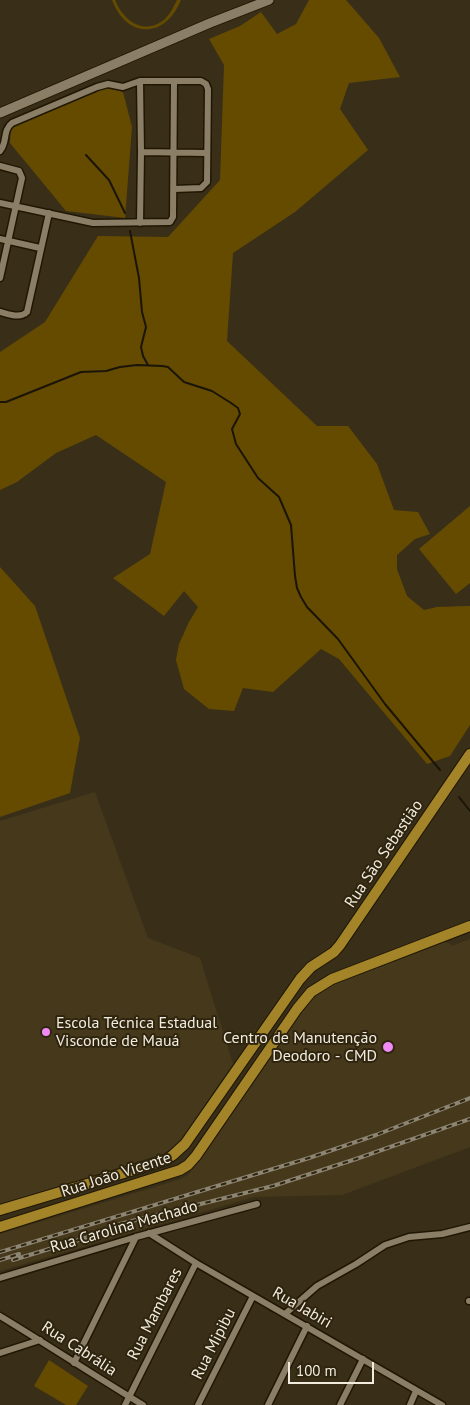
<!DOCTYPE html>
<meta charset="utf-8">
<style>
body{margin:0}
#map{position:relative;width:470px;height:1405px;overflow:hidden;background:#392f19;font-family:"PT Sans",sans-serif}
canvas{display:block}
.scale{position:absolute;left:288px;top:1362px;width:86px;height:22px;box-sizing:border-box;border:2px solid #f2ecdf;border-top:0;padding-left:6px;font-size:15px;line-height:18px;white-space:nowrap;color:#f2ecdf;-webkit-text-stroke:4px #2f250f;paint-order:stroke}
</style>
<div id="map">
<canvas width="470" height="1405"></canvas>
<div class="scale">100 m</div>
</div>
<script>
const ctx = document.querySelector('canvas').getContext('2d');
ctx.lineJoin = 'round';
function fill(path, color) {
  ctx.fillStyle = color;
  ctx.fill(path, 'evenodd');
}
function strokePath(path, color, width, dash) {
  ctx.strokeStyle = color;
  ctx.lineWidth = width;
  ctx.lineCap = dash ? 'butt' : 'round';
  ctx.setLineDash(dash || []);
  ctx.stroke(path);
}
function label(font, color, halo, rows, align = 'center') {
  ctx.font = font + ' "PT Sans",sans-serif';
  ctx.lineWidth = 4;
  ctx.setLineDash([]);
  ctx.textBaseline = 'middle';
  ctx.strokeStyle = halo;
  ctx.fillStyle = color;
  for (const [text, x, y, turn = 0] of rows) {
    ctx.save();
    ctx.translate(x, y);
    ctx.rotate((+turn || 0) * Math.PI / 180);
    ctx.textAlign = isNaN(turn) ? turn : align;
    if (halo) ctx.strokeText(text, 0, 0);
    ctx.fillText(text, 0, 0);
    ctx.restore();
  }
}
fill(new Path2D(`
 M 95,792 L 148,938 L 200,958 L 233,1064 L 180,1141 L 165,1153 L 0,1205 L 0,821 Z
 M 470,939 L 470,1147 L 342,1195 L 254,1197 L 0,1271 L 0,1234 L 181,1179 L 189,1174 L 299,1012 L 314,995 L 327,986 L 443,942 L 449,943 L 452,946 Z`), '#46391b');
fill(new Path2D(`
 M 112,0 L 115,0 C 122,18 141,35 161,22 C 169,17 173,8 177,0 L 181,0 C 165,39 127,39 112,0 Z
 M 309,0 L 346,0 L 379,38 L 400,77 L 349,83 L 340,109 L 368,150 L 295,212 L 233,253 L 227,341 L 317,426 L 348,426 L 377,464 L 394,510 L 418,512 L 430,534 L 415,539 L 397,555 L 397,569 L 407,596 L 424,610 L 437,607 L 470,606 L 470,725 L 450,756 L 427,764 L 339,659 L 321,649 L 273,692 L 243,688 L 234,711 L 209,709 L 184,689 L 176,660 L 179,644 L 189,622 L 198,607 L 184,591 L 164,616 L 113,578 L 150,554 L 166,482 L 96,435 L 56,453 L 17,482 L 0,490 L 0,352 L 45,322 L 98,236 L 168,237 L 220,180 L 224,65 L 209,39 L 240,26 L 261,12 L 277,34 L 296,24 Z
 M 110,88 L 123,92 L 132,127 L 125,218 L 66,211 L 10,143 L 11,128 L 99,89 Z
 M 470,506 L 470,583 L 456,594 L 419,549 Z
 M 0,567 L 35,606 L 80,738 L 70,793 L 0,817 Z
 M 49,1360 L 88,1386 L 76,1405 L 66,1405 L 34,1386 Z`), '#654b00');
strokePath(new Path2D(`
 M 86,155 L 109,180 L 125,213
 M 130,231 L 139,278 L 142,312 L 146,327 L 141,347 L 143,356 L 148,365
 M 0,402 L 6,402 L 81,372 L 106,371 L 120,367 L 137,365 L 162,366 L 168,367 L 184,382 L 212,391 L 231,403 L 238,408 L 240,414 L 232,429 L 236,444 L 258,478 L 279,497 L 291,525 L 295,576 L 297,588 L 301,597 L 307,607 L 338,639 L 385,704 L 440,770
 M 459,797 L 470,811`), '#1b1509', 2);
const minor = new Path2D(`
 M 140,81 L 141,152 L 140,223
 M 0,151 C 8,142 2,131 12,123 L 97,87 L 108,84 L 123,87 L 140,81 L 201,81 L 206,84 L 208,89 L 207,182 L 201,188 L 174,189
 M 141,152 L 206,153
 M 0,166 L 19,171 L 22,178 L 0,278
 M 0,203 L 93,223 L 170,222 L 173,217 L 174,82
 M 0,239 L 40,248
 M 0,312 C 9,314 20,319 27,312 L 49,213
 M 149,1233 L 196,1263 L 442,1405
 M 0,1278 L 136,1237 L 257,1204
 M 469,1301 L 470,1301
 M 285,1314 L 317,1286 L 356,1264 L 385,1245 L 409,1237 L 442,1234 L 470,1227
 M 0,1316 C 48,1345 95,1376 143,1405
 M 0,1353 L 40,1340
 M 74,1363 L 136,1237
 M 125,1405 L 196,1263
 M 198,1405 L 253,1296
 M 268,1405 L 307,1326
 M 340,1405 L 363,1359
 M 410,1405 L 416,1391`);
const secondary = new Path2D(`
 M 0,113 L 210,23 L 269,0`);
const primary = new Path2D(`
 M 0,1210 L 144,1167 L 166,1160 L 173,1155 L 185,1144 L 300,979 L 311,967 L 334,952 L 340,945 L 470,754
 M 0,1227 L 180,1170 L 188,1165 L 196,1156 L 297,1009 L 311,992 L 332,979 L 470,926`);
strokePath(minor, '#201703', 9);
strokePath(secondary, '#201703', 11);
strokePath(primary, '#201703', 12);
strokePath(minor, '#8a7e66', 6);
strokePath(secondary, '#8a7e66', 9);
strokePath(primary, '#a38429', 10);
const rail = new Path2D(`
 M 120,1224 L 273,1186 L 356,1159 L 470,1119
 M 0,1252 L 309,1158 L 376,1135 L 470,1098
 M 0,1260 L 19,1254
 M 13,1260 L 128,1225`);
strokePath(rail, '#8d8573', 4);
strokePath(rail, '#2f250f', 2, [5.5]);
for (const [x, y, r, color] of [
 [46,1032,5,"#f18af4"],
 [388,1047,6,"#f18af4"]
]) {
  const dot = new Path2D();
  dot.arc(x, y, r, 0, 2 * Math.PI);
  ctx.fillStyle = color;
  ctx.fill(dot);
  strokePath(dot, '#2f250f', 2);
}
label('16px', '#f2ecdf', '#2f250f', [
 ["Rua São Sebastião",384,854,-56],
 ["Rua João Vicente",116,1175,-18],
 ["Rua Carolina Machado",124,1227,-16],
 ["Rua Jabiri",302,1308,30],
 ["Rua Mambares",155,1314,-63],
 ["Rua Mipibu",214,1344,-63],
 ["Rua Cabrália",79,1349,33]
]);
label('16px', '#f2ecdf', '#2f250f', [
 ["Escola Técnica Estadual",56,1023],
 ["Visconde de Mauá",56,1041],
 ["Centro de Manutenção",377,1038,"right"],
 ["Deodoro - CMD",377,1056,"right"]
], 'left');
</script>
